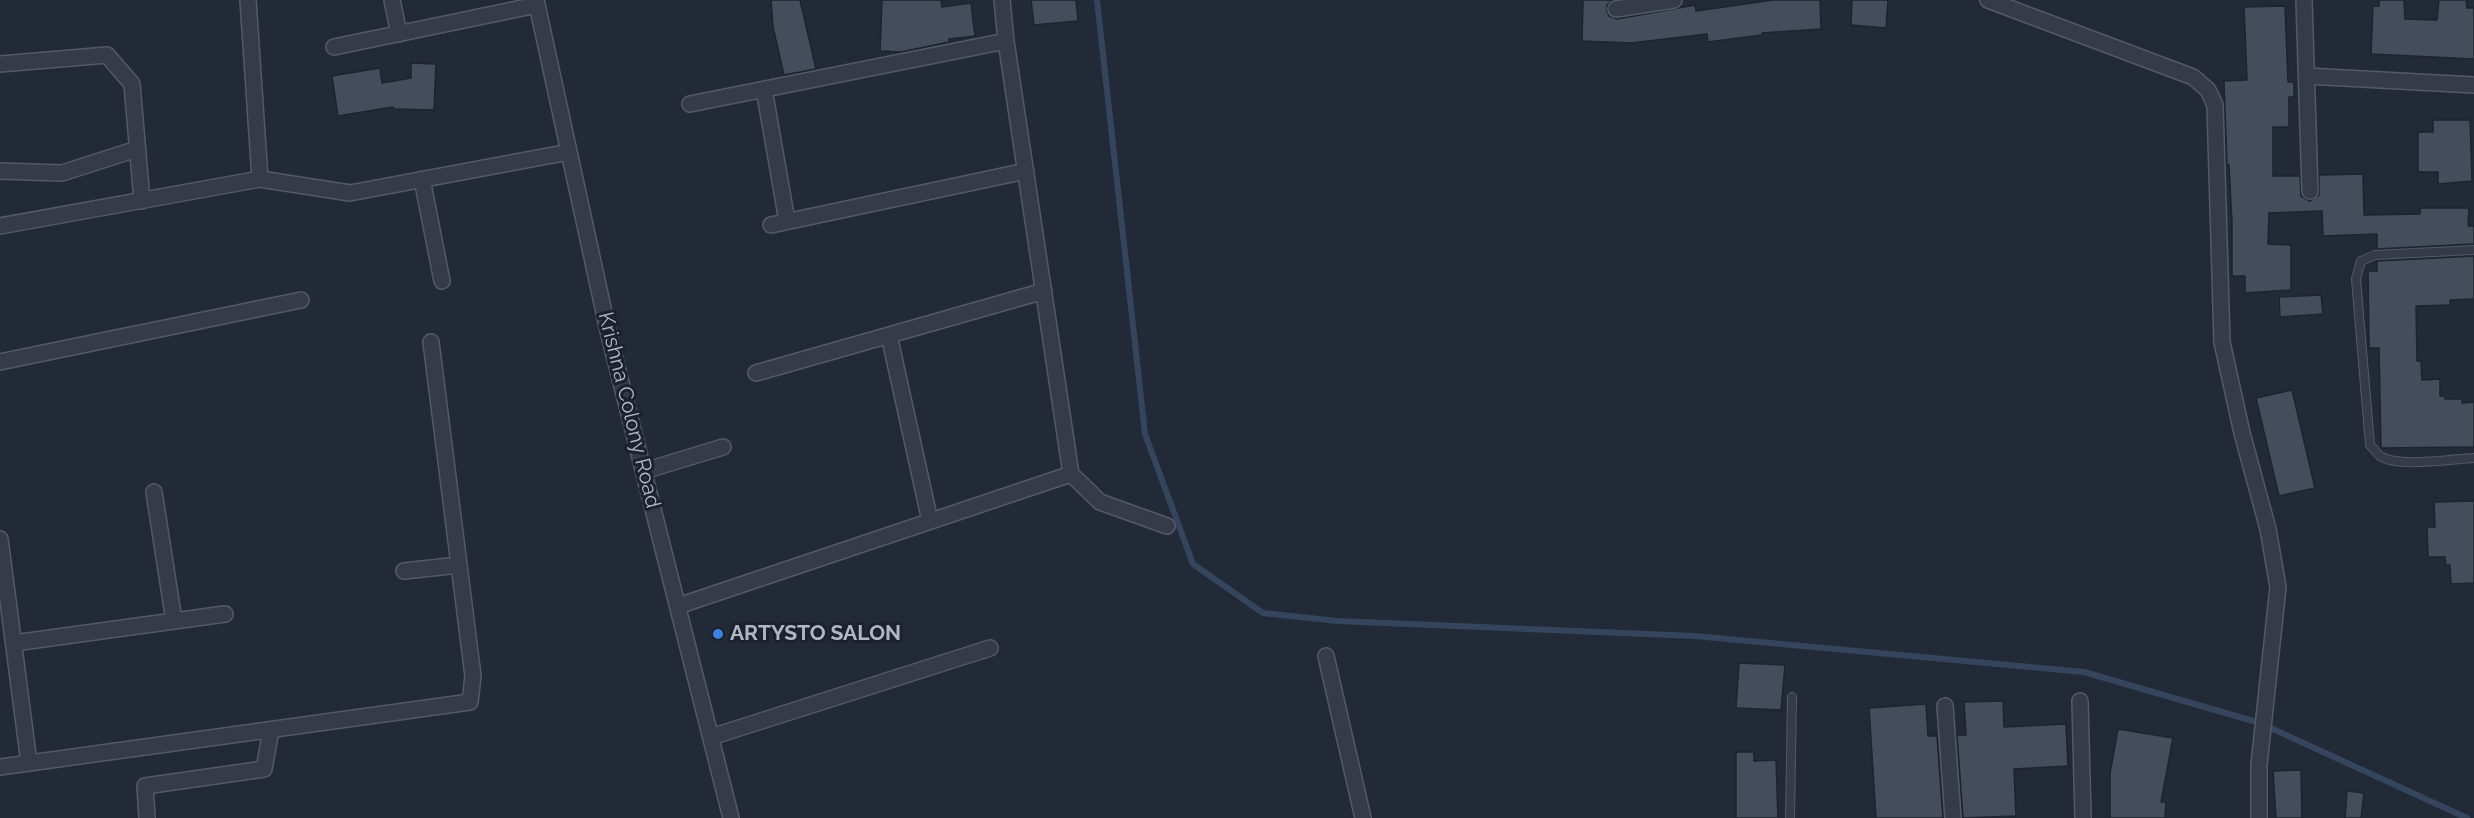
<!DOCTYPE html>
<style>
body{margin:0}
canvas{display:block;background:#222a37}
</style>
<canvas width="2474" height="818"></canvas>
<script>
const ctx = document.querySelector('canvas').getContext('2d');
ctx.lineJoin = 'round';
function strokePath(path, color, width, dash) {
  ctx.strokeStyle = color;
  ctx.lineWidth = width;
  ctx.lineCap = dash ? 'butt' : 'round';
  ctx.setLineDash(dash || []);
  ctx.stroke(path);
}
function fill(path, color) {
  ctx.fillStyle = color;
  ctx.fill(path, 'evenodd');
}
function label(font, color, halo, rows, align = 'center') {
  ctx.font = font + ' Raleway,sans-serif';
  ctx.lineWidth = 6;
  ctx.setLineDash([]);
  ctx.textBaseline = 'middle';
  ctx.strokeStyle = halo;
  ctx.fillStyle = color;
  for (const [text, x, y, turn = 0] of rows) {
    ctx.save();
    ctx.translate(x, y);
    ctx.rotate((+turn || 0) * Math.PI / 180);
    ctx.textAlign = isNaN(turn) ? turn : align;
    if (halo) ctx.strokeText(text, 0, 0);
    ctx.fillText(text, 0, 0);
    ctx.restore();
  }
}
strokePath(new Path2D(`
 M 1097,0 L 1145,434 L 1193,564 L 1263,613 L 1337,621 L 1695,636 L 2084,672 L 2260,723 L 2467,818`), '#36455e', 6);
const building = new Path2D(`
 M 771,0 L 800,0 L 816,69 L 784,75 L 773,27 Z
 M 882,0 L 941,0 L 942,7 L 971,3 L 975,36 L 949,39 L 949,42 L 901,52 L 880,51 Z
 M 1031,0 L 1076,0 L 1078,21 L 1034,25 Z
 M 1583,0 L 1613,0 L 1607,5 L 1607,11 L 1609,16 L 1617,19 L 1695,5 L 1696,11 L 1773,0 L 1820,0 L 1821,29 L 1762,33 L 1762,35 L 1708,42 L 1707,34 L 1631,43 L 1582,41 Z
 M 1852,0 L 1888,0 L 1886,28 L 1851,25 Z
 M 2379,0 L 2404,0 L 2405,19 L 2437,20 L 2439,0 L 2466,0 L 2467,8 L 2474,8 L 2474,59 L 2371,54 L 2373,6 L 2379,6 Z
 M 2285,6 L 2288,82 L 2294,82 L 2294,97 L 2289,97 L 2289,127 L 2273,127 L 2273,176 L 2300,176 L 2301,196 L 2310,201 L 2319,195 L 2319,175 L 2363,174 L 2364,215 L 2420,214 L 2420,208 L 2469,208 L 2468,226 L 2474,226 L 2474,244 L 2377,249 L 2377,234 L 2323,236 L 2322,211 L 2269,213 L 2268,244 L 2291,245 L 2291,290 L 2245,293 L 2245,276 L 2232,276 L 2232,222 L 2229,165 L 2227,165 L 2224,81 L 2247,80 L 2244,7 Z
 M 411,63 L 436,64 L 434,110 L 394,109 L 393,107 L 338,116 L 332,76 L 380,68 L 382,83 L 411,78 Z
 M 2433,120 L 2470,120 L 2472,181 L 2438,184 L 2438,172 L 2418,172 L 2418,132 L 2433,132 Z
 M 2474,256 L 2474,299 L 2450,300 L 2450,305 L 2416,306 L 2417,361 L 2421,361 L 2422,380 L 2440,379 L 2440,396 L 2445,396 L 2445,399 L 2462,399 L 2462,403 L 2474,402 L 2474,447 L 2381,448 L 2379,348 L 2369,348 L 2368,271 L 2377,271 L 2377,261 Z
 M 2321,295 L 2323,314 L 2280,317 L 2279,297 Z
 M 2292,390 L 2315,488 L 2279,496 L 2256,398 Z
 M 2474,501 L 2474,583 L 2451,584 L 2450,565 L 2446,565 L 2445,557 L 2428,557 L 2427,527 L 2435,527 L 2434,502 Z
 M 1739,663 L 1785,665 L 1781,710 L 1736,708 Z
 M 2003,701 L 2004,727 L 2066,724 L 2068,766 L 2014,769 L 2016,816 L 1963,818 L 1957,735 L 1966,735 L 1964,702 Z
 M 1926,704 L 1928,736 L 1937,736 L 1943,818 L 1876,818 L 1869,708 Z
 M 2118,729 L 2173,738 L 2161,802 L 2166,802 L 2165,818 L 2110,818 L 2110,773 Z
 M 1736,752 L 1754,752 L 1754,761 L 1776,760 L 1778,818 L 1736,818 Z
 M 2301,770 L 2302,818 L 2276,818 L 2273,771 Z
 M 2347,791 L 2364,793 L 2361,818 L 2345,818 Z`);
fill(building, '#434d5c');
strokePath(building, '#1d232f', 1.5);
const service = new Path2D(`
 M 2474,250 L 2375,255 L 2361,261 L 2356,279 L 2370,445 C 2373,448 2377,453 2380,456 C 2399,468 2451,459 2474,458
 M 1790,818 L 1792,697`);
const minor = new Path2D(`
 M 248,0 L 260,179
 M 392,0 L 399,34
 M 536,0 L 608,331 L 731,818
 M 1988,0 L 2193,77 L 2208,90 L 2215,105 L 2222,342 L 2242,433 L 2268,529 L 2278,587 L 2259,765 L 2259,818
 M 2304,0 L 2310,191
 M 1616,9 L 1674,0
 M 334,47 L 537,5
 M 0,64 L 107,55 L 132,84 L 142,201
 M 2307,76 L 2474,85
 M 764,89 L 787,221
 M 690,104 L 1006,41
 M 0,171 L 62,173 L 137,149
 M 422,179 L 442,281
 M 771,225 L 1026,171
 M 0,226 L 260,179 L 350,193 L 569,152
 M 889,335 L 930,521
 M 0,362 L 301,300
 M 756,373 L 1044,291
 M 644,471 L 723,447
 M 1071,474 L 1100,502 L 1167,526
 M 154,492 L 174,621
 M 0,539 L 29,763
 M 404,571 L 459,565
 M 678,606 L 1071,474 L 1006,41 L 1002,0
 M 14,643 L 225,614
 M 1326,656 L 1363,818
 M 2080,701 L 2083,818
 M 1945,706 L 1953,818
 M 711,737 L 990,648
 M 0,767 L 470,702 L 473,676 L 431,342
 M 147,818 L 145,786 L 264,769 L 271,730`);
strokePath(service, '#535a66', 10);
strokePath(minor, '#535a66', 18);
strokePath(service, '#353c48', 8);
strokePath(minor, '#353c48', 15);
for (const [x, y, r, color] of [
 [718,634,6,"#3f7fe0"]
]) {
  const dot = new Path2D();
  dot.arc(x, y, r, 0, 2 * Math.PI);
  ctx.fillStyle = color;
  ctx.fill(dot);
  strokePath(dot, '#1b212d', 2);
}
label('21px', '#b0b7c4', '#1b212d', [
 ["Krishna Colony Road",629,410,76]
]);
label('bold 21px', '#b0b7c4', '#1b212d', [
 ["ARTYSTO SALON",730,634]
], 'left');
</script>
